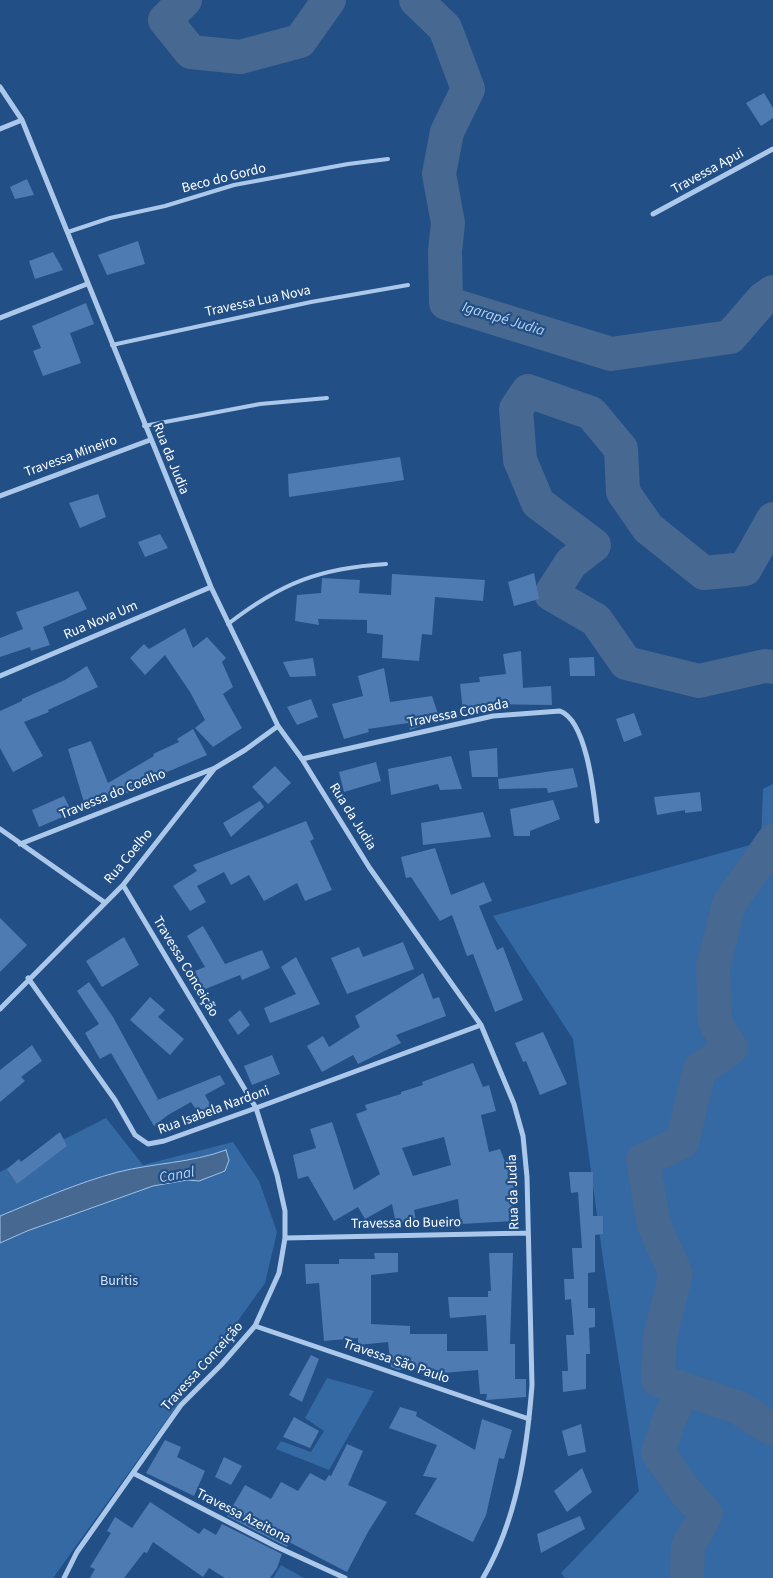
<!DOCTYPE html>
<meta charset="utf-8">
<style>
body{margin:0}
canvas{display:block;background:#214f86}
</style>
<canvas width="773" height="1578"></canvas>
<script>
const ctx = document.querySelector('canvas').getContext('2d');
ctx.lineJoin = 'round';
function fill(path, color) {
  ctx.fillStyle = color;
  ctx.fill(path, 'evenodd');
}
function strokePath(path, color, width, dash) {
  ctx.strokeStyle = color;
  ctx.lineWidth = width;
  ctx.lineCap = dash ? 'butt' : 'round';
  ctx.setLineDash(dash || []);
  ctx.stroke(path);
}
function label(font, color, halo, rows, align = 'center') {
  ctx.font = font + ' "Source Sans 3",sans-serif';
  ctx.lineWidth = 4.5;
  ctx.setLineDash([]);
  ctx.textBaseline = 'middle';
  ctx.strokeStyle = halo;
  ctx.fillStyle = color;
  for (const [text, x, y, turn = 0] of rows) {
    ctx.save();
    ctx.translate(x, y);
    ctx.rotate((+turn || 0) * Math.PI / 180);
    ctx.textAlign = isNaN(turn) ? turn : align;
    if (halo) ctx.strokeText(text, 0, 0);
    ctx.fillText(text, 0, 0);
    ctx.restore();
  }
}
fill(new Path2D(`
 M 773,784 L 773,1578 L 565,1578 L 561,1573 L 639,1491 L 603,1259 L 573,1039 L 493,916 L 761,842 L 763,789 Z
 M 106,1118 L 143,1165 L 233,1142 L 259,1181 L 277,1232 L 265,1283 L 53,1578 L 0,1578 L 0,1172 Z
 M 327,1378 L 374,1391 L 329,1470 L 276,1449 L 281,1441 L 311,1452 L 324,1431 L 305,1418 Z
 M 281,1565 L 304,1578 L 273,1578 Z`), '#3569a4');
const water = new Path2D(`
 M 226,1150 L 229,1160 L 225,1171 L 199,1181 L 187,1180 L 153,1186 L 27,1231 L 0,1243 L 0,1216 C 39,1200 77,1183 118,1172 C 154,1163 191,1163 226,1150 Z`);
fill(water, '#476890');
strokePath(water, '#9fc3eb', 1);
strokePath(new Path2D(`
 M 185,0 L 165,20 L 191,52 L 240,57 L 300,41 L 329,0
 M 416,0 L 445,28 L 468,89 L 447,132 L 439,174 L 448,223 L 445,251 L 446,303 L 611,354 L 730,337 L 763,299 L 773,292
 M 773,519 L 745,569 L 704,573 L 648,528 L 623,492 L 621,449 L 591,413 L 528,391 L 516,409 L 520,460 L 538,503 L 594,545 L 571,563 L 551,594 L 596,620 L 626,663 L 699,681 L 765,666 L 773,667
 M 773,841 L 729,904 L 713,967 L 715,1022 L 731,1048 L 700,1069 L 682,1142 L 643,1160 L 654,1225 L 676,1274 L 660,1336 L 658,1380 L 737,1407 L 773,1429
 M 684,1389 L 669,1420 L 658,1453 L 686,1492 L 706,1514 L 688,1546 L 687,1578`), '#476890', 34);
fill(new Path2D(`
 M 764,93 L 773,108 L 773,118 L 761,126 L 746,103 Z
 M 27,179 L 34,195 L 15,199 L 10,187 Z
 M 138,241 L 145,264 L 107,275 L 98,255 Z
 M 53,252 L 63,270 L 35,279 L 29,261 Z
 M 86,303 L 94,324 L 70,333 L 81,363 L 43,376 L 33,351 L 41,348 L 32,326 Z
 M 400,457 L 404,480 L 289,497 L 288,474 Z
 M 98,494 L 106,517 L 80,528 L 69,503 Z
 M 160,534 L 168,548 L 145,557 L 138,542 Z
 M 534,573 L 539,599 L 514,606 L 508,582 Z
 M 392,574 L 485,580 L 483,601 L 435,597 L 432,635 L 422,634 L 419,661 L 382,658 L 383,635 L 367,633 L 367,620 L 318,619 L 319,625 L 295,621 L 297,595 L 321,593 L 322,578 L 360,580 L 359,593 L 391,595 Z
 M 78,591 L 87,609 L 43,627 L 50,645 L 31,651 L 30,647 L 0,657 L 0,638 L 23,629 L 16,612 Z
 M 185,628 L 193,648 L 207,637 L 226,658 L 222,662 L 233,687 L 223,694 L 242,728 L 213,747 L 195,728 L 205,720 L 190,692 L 165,655 L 145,675 L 130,658 L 144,644 L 149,649 Z
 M 521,651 L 523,688 L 551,686 L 552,705 L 479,704 L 480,711 L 463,711 L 460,684 L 480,682 L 479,677 L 506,674 L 503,654 Z
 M 594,657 L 595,676 L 570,676 L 569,658 Z
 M 313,658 L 316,676 L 290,677 L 283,662 Z
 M 87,666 L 98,687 L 48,710 L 49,712 L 24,722 L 43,756 L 13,772 L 0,748 L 0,711 L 22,701 L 22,699 L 65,680 Z
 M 384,668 L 390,702 L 432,696 L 440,720 L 410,730 L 408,723 L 368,729 L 369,732 L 344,739 L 332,704 L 363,696 L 358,676 Z
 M 311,699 L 318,717 L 297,725 L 287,707 Z
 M 634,713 L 642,735 L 624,742 L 616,719 Z
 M 193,729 L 207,755 L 160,775 L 137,789 L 86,809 L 68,749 L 91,741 L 108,783 L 154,756 L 153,754 L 179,742 L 177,739 Z
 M 497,748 L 498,777 L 472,777 L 469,751 Z
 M 451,756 L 462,789 L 440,790 L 438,784 L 391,795 L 388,769 Z
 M 376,762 L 381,781 L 344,792 L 339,772 Z
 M 275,766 L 291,783 L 268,804 L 252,787 Z
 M 573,768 L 578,787 L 548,793 L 547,788 L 499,789 L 498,779 Z
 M 700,792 L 702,811 L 685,813 L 685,810 L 657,815 L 654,797 Z
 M 64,796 L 72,813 L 39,827 L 32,810 Z
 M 553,800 L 560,819 L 530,831 L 530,836 L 514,836 L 510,809 Z
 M 260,801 L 264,807 L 231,837 L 223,823 Z
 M 483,812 L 491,837 L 423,845 L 421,823 Z
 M 306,821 L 314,839 L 310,841 L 332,890 L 305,901 L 297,883 L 264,901 L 249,875 L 231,885 L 224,872 L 197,886 L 206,902 L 190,911 L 173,886 L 197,871 L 193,865 Z
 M 435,848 L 451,895 L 484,882 L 492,901 L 479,906 L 497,950 L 503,947 L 523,1000 L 495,1012 L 473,954 L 467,956 L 452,915 L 440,921 L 411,877 L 406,878 L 401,857 Z
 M 0,918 L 27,945 L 0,972 Z
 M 203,926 L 225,964 L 262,950 L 270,968 L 242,980 L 240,975 L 203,990 L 195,971 L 205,967 L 187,936 Z
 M 124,937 L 139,965 L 102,987 L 86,961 Z
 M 403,942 L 414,969 L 347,994 L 331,958 L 359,947 L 363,957 Z
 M 296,957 L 320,1004 L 270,1023 L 264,1008 L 296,994 L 281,967 Z
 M 423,973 L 433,999 L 439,997 L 446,1016 L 396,1035 L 401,1043 L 358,1064 L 353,1055 L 322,1072 L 307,1046 L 323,1036 L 329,1047 L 360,1027 L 355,1016 Z
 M 89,982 L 113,1017 L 158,1099 L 155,1101 L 220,1075 L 225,1084 L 205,1095 L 214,1111 L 203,1120 L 191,1102 L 168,1115 L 154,1126 L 111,1053 L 100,1059 L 85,1033 L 99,1024 L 77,991 Z
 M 150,997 L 165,1010 L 158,1017 L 184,1039 L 170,1055 L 130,1020 Z
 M 240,1010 L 250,1025 L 238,1035 L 228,1020 Z
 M 543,1032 L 567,1084 L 540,1095 L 526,1061 L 523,1062 L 515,1043 Z
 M 32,1045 L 42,1061 L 21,1077 L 25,1081 L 0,1102 L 0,1070 Z
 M 272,1055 L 280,1074 L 252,1085 L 244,1066 Z
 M 473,1063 L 483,1087 L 489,1085 L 496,1111 L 481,1115 L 489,1152 L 500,1149 L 515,1188 L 511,1188 L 514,1221 L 461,1224 L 458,1199 L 414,1210 L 416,1220 L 396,1224 L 392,1204 L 365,1219 L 358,1207 L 334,1221 L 308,1176 L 298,1179 L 293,1155 L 316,1148 L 310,1129 L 332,1122 L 354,1190 L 380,1174 L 356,1114 L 367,1110 L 365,1105 L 401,1094 L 401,1092 L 423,1085 L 422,1082 ZM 444,1137 L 451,1165 L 413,1176 L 402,1148 Z
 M 60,1132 L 67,1146 L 17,1184 L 7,1169 L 19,1159 L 21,1162 Z
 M 569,1172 L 593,1172 L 593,1216 L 603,1216 L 603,1234 L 595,1235 L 595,1272 L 588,1273 L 588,1308 L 595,1308 L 595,1327 L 589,1328 L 590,1354 L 586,1354 L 586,1389 L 563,1392 L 562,1371 L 568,1371 L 566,1335 L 574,1335 L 571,1299 L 565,1300 L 564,1279 L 574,1279 L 572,1248 L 582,1248 L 578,1192 L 571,1193 Z
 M 374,1253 L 398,1253 L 398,1272 L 371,1275 L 371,1324 L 410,1326 L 410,1334 L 447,1334 L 447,1351 L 488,1351 L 486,1315 L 450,1318 L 448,1297 L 488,1297 L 488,1291 L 491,1291 L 489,1253 L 513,1253 L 510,1344 L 515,1344 L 515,1379 L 526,1379 L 526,1397 L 486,1400 L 487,1394 L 480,1394 L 478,1370 L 431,1374 L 430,1367 L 399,1370 L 391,1367 L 388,1342 L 358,1345 L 358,1338 L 324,1341 L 319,1283 L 306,1284 L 305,1264 L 339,1264 L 339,1259 L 375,1259 Z
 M 311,1355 L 319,1359 L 302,1402 L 289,1395 Z
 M 400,1407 L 417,1412 L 416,1416 L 475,1450 L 482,1419 L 512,1430 L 504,1459 L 499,1458 L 486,1515 L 473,1542 L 415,1514 L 437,1478 L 423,1476 L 437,1445 L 389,1428 Z
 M 294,1417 L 319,1431 L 310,1448 L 283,1437 Z
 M 581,1424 L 586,1452 L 568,1456 L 562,1431 Z
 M 165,1440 L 181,1447 L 177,1457 L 205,1471 L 194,1496 L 146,1473 Z
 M 347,1444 L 363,1451 L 348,1485 L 387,1502 L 368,1532 L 347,1572 L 289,1542 L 287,1547 L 279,1543 L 227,1516 L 245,1485 L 271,1499 L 281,1482 L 298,1491 L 310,1473 L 325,1481 L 329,1475 L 331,1476 Z
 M 224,1457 L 242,1466 L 231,1485 L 215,1477 Z
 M 582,1468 L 592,1492 L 567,1512 L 554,1491 Z
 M 150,1502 L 199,1534 L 204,1528 L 216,1535 L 222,1524 L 282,1554 L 277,1568 L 270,1578 L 225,1578 L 209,1568 L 203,1577 L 153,1542 L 147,1553 L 144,1552 L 124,1578 L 90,1578 L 95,1569 L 90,1567 L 111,1533 L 107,1531 L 115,1517 L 132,1528 Z
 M 580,1516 L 585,1529 L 541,1553 L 537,1534 Z`), '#4e7bb1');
strokePath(new Path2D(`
 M 68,232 L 110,218 L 165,206 L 234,185 L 348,164 L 388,159
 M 112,345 L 311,302 L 408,285
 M 144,426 L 260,404 L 327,398
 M 228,624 C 281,583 320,568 386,564`), '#abc8ea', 4);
strokePath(new Path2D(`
 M 0,87 L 22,120 L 211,587 L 278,726 L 302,759 L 369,867 L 481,1025 L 514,1104 L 523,1136 L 527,1177 L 532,1385 C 527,1450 517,1520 483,1578
 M 0,129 L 22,120
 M 653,214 L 773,149
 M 0,318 L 87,284
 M 0,496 L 150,440
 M 0,676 L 211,587
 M 302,759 L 493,716 L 560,711 C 587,721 594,795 597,821
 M 0,829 L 104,902
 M 20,844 L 215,768
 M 28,978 L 115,1100 L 135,1135 L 148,1144 L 164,1141 L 256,1108 L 481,1025
 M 0,1009 L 123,885 L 215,768 L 245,750 L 278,726
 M 285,1238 L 527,1233
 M 255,1326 L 529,1419
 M 133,1473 L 277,1547 L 345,1578
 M 64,1578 L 77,1552 L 181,1405 L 221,1365 L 255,1326 L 279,1273 L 285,1238 L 285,1211 L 277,1175 L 256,1108 L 123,885`), '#abc8ea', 5);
label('14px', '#fff', '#214f86', [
 ["Travessa Apui",708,172,-29],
 ["Beco do Gordo",224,179,-14],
 ["Travessa Lua Nova",258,302,-12],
 ["Travessa Mineiro",71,457,-20],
 ["Rua da Judia",170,459,68],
 ["Rua Nova Um",101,621,-23],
 ["Travessa Coroada",458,714,-11],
 ["Travessa do Coelho",113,795,-22],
 ["Rua da Judia",352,817,58],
 ["Rua Coelho",129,857,-50],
 ["Travessa Conceição",185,967,59],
 ["Rua Isabela Nardoni",214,1111,-20],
 ["Rua da Judia",514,1192,-92],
 ["Travessa do Bueiro",406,1224,-1],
 ["Travessa São Paulo",396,1362,19],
 ["Travessa Conceição",203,1367,-48],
 ["Travessa Azeitona",243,1517,27]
]);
label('14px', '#d0e2f7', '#214f86', [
 ["Buritis",119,1282]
]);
label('italic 15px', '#b7d2f1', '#214f86', [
 ["Igarapé Judia",503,320,17],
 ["Canal",177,1176,-10]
]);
</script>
